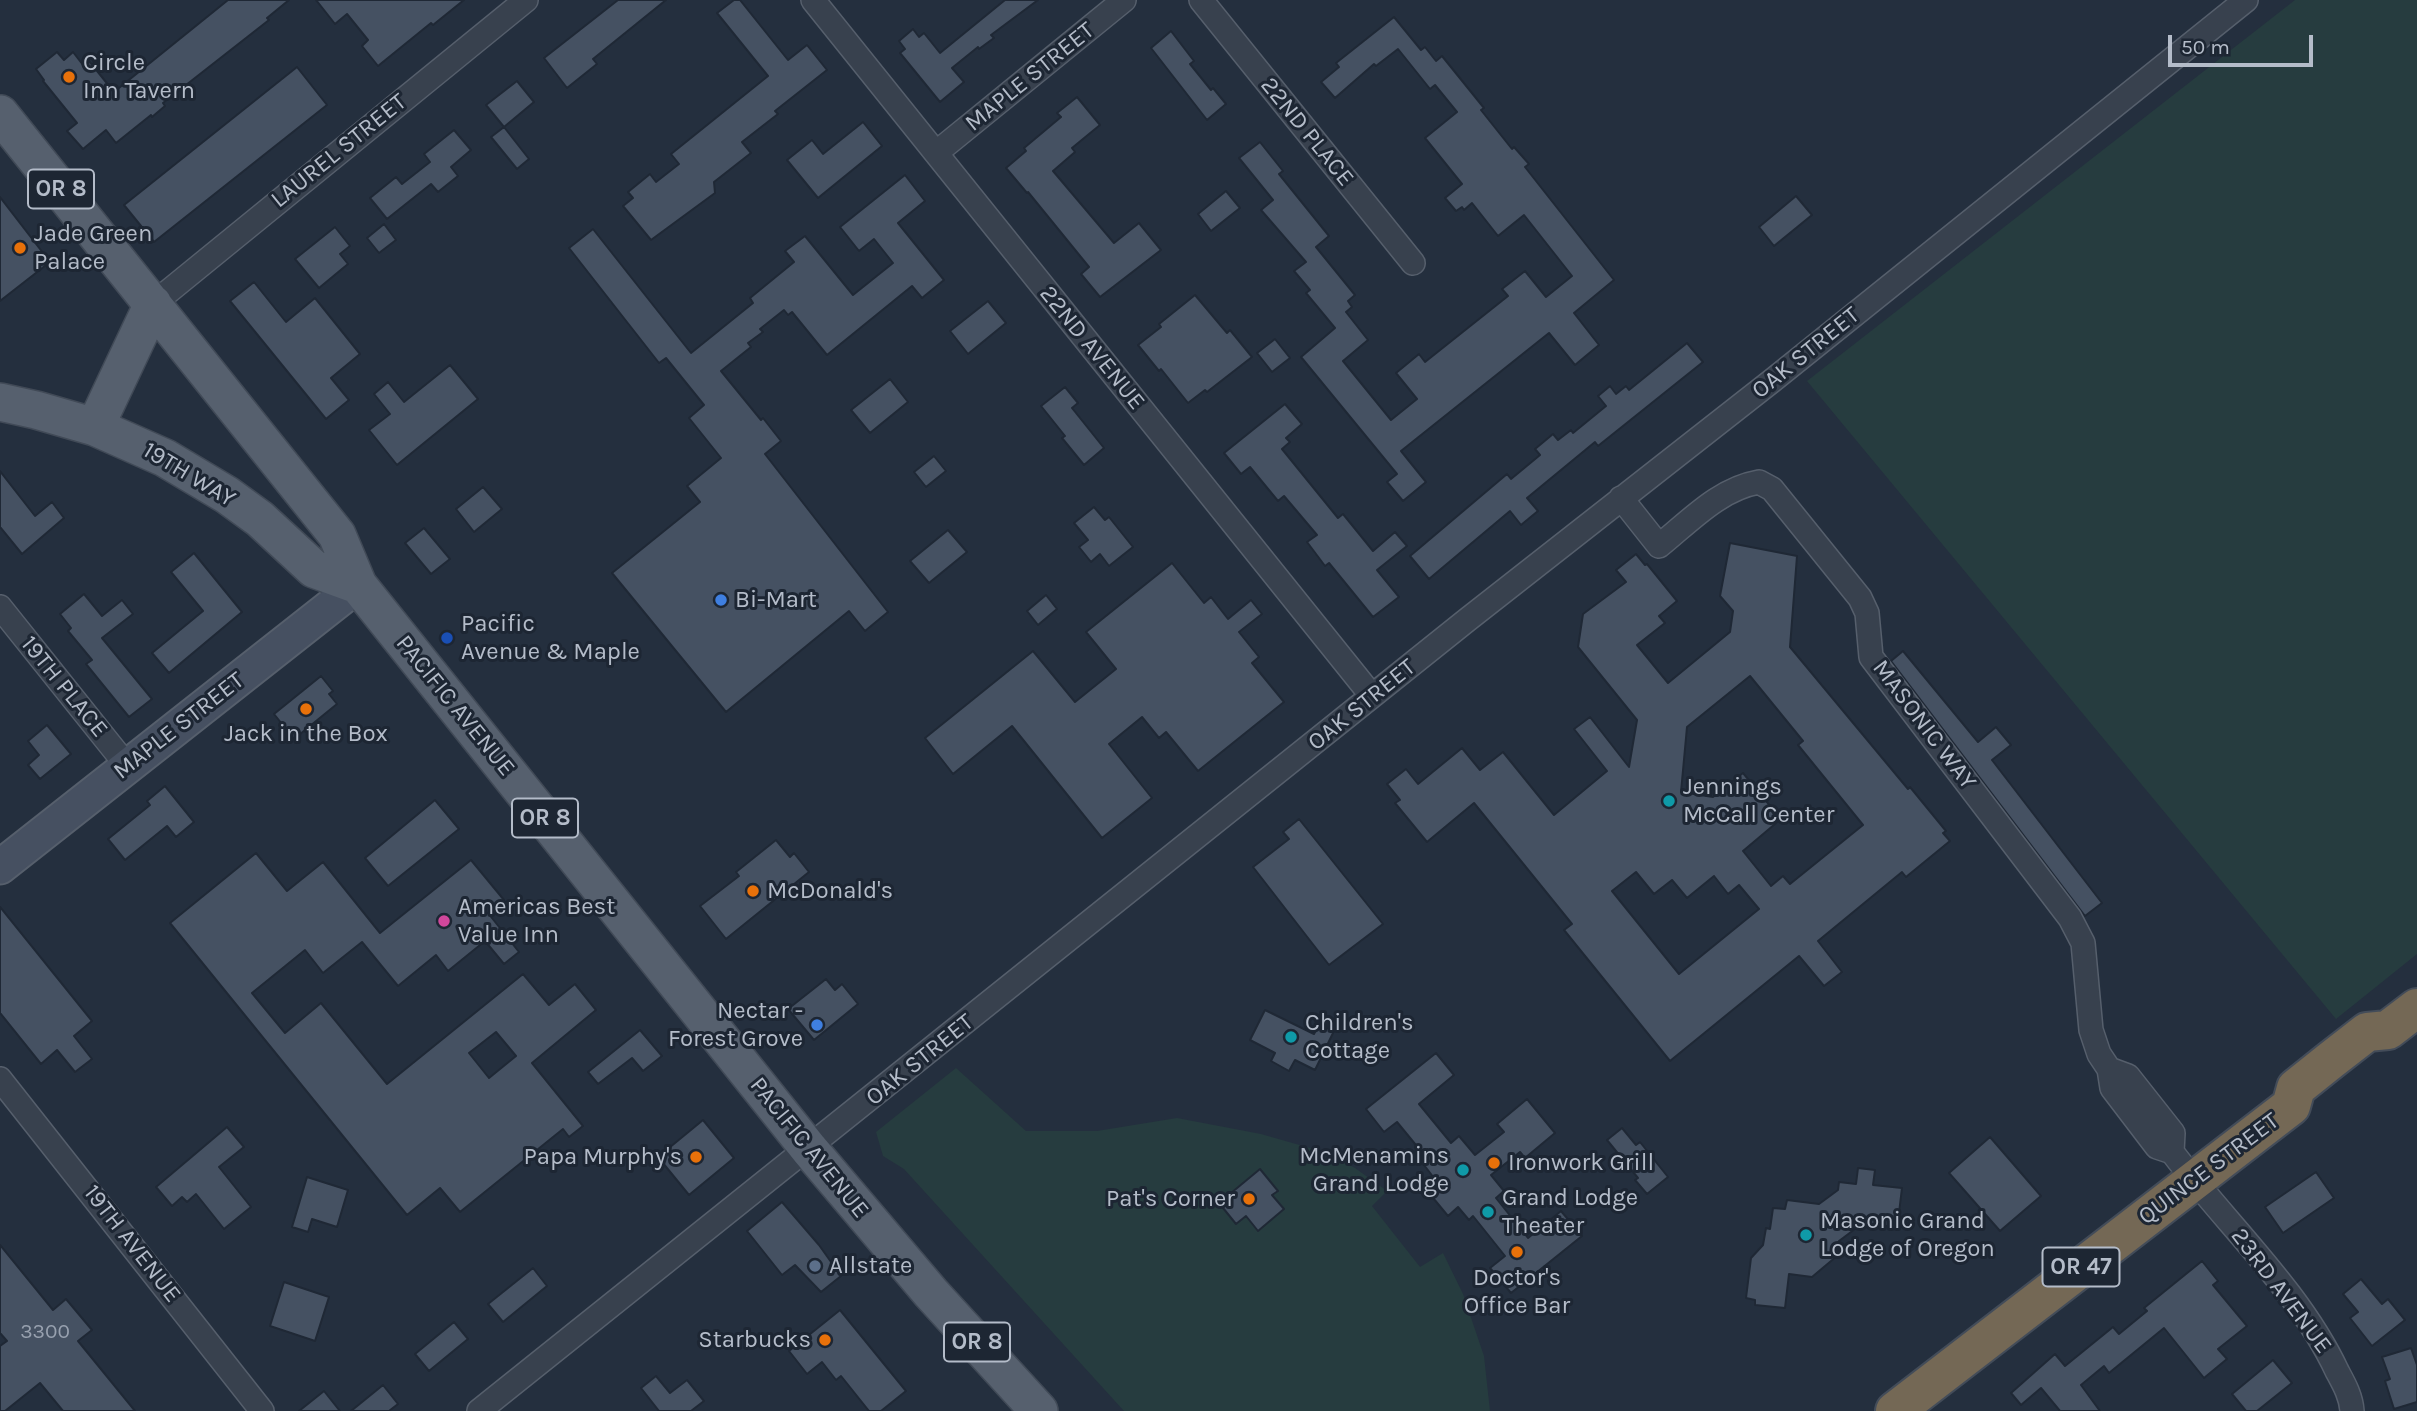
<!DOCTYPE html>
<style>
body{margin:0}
#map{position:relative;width:2417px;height:1411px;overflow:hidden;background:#242f3e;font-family:Karla,sans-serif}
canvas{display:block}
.scale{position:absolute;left:2168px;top:35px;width:145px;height:32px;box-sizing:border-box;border:4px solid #b4bcc9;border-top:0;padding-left:9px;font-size:21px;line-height:24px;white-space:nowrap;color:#b4bcc9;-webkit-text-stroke:5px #1d2633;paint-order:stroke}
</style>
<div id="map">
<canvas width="2417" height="1411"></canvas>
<div class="scale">50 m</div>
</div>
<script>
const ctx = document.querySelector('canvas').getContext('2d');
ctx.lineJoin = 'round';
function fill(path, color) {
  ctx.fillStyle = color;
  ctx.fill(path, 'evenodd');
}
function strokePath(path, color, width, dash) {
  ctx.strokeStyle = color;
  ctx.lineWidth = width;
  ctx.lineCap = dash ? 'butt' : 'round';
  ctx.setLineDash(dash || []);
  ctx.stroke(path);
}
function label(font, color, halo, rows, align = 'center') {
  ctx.font = font + ' Karla,sans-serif';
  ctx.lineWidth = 6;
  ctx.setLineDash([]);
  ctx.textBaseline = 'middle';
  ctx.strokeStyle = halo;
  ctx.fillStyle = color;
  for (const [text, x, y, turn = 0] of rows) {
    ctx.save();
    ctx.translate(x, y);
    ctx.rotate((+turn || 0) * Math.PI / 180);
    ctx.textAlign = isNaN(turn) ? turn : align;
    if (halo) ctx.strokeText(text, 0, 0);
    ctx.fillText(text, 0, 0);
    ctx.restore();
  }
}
fill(new Path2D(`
 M 2295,0 L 2417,0 L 2417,954 L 2336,1019 L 1807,381 Z
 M 956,1068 L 1026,1131 L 1097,1131 L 1177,1118 L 1261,1134 L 1324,1152 L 1355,1168 L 1387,1191 L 1372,1206 L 1420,1267 L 1443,1253 L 1463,1294 L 1484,1356 L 1490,1411 L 1124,1411 L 904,1169 L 883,1156 L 876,1132 Z`), '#263c3f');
const building = new Path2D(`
 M 228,0 L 289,0 L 267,18 L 269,20 L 163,103 L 165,106 L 152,117 L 151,115 L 116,143 L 106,130 L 83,149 L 67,131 L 77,123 L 43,81 L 44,80 L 36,69 L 57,52 L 64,60 L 73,52 L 83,65 L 89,61 L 114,92 Z
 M 316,0 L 464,0 L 433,25 L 431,23 L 378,66 L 362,46 L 368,40 L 347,14 L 335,24 Z
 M 618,0 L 666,0 L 593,59 L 597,64 L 567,88 L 544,58 Z
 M 734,0 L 740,0 L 788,60 L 807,45 L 827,70 L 775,111 L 778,114 L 742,142 L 751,153 L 714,182 L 715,193 L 651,240 L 623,206 L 633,198 L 628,192 L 650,174 L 656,182 L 679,164 L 671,154 L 768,76 L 717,13 Z
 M 1005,0 L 1038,0 L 991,35 L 994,38 L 979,49 L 978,47 L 952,68 L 964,82 L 940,102 L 900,53 L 905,49 L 899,41 L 913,29 L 919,37 L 924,33 L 940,53 Z
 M 1394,17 L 1421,50 L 1425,47 L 1436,61 L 1442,56 L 1484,108 L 1481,110 L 1512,149 L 1514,147 L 1529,164 L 1525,167 L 1614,280 L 1574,313 L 1599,345 L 1575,365 L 1549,333 L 1401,451 L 1426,482 L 1403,501 L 1387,482 L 1397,474 L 1301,357 L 1335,328 L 1306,293 L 1310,290 L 1294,271 L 1306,262 L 1261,210 L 1273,200 L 1239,158 L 1260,142 L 1283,171 L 1279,174 L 1329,236 L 1316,247 L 1355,295 L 1348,301 L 1352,307 L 1346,312 L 1368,340 L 1343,361 L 1391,420 L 1417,399 L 1396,373 L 1419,354 L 1425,362 L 1508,296 L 1502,289 L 1525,271 L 1546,297 L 1572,276 L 1524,215 L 1498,236 L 1472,203 L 1464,210 L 1462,207 L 1456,211 L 1445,198 L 1462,184 L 1425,138 L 1457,112 L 1435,85 L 1430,89 L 1398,49 L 1376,66 L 1374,64 L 1335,98 L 1321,82 L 1339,67 L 1336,63 Z
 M 1171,31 L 1194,61 L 1190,64 L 1211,90 L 1213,88 L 1226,104 L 1207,120 L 1151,48 Z
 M 297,67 L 327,105 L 154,242 L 124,205 Z
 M 517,81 L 534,102 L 504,127 L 486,105 Z
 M 1077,97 L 1100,125 L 1072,148 L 1075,152 L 1053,171 L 1114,243 L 1139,223 L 1161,250 L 1100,297 L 1081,274 L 1089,267 L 1028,192 L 1027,193 L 1006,168 L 1026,151 L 1024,148 L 1061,117 L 1057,113 Z
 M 863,122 L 882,146 L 818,198 L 787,160 L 812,140 L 823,154 Z
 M 504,127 L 529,159 L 517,169 L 491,137 Z
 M 454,130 L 471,150 L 451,167 L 458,176 L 438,192 L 431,184 L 387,219 L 370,198 L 396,177 L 402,184 L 430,162 L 424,154 Z
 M 905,175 L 925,201 L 898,223 L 944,280 L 922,298 L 912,286 L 827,355 L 792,312 L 788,315 L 784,310 L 760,329 L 763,332 L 748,343 L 751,347 L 721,371 L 761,420 L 763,418 L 781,441 L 765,454 L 888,612 L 865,631 L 849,611 L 726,712 L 612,573 L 700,502 L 687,486 L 721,458 L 689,418 L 704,405 L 666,358 L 659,363 L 569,248 L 593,229 L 691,353 L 753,303 L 750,298 L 794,262 L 785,251 L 805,236 L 853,295 L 893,263 L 874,239 L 859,251 L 840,227 Z
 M 1226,191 L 1240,208 L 1211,231 L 1198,214 Z
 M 1796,196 L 1812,215 L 1774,246 L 1759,227 Z
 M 0,197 L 50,262 L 0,301 Z
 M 384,224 L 396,240 L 379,253 L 367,238 Z
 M 335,227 L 350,246 L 340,254 L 348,264 L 319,288 L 295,259 Z
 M 254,282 L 286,322 L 315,298 L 360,354 L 331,378 L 349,400 L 326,419 L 230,301 Z
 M 1195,295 L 1227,333 L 1230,330 L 1252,357 L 1207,392 L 1205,390 L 1188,403 L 1161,369 L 1159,371 L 1138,345 L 1161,327 L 1159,324 Z
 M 988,301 L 1006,323 L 968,354 L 950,331 Z
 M 1275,339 L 1290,358 L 1272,372 L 1257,353 Z
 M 1687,343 L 1703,362 L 1598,446 L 1595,442 L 1527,498 L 1538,511 L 1521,525 L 1510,511 L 1429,579 L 1410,556 L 1507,474 L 1511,479 L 1540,455 L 1535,449 L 1553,434 L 1558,440 L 1571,430 L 1573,433 L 1606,406 L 1598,396 L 1610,386 L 1616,394 L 1626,386 L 1629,390 Z
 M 450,365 L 478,399 L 397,465 L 369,430 L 390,414 L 374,394 L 388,382 L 404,402 Z
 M 890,379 L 908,402 L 870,433 L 851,410 Z
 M 1065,387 L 1078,403 L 1072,408 L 1104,448 L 1084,465 L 1062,438 L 1065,436 L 1041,406 Z
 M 1285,404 L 1302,424 L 1286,438 L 1290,442 L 1282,449 L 1338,518 L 1343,514 L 1373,551 L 1395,532 L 1407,546 L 1377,570 L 1399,597 L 1373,617 L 1329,563 L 1325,566 L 1307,542 L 1317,535 L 1284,496 L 1278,501 L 1250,467 L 1241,474 L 1224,453 Z
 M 934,456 L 946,471 L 926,487 L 914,472 Z
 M 0,471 L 35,516 L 52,502 L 64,518 L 22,554 L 0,527 Z
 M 483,487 L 502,509 L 474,532 L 456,509 Z
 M 1094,507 L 1105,520 L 1109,517 L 1133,547 L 1109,566 L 1100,554 L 1091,562 L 1079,547 L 1088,540 L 1074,523 Z
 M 424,528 L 450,559 L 431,574 L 405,543 Z
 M 948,530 L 967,552 L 929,583 L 910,561 Z
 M 1730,543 L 1797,556 L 1790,647 L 1908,789 L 1910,787 L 1946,831 L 1943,833 L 1950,841 L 1906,877 L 1902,872 L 1818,941 L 1842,972 L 1824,986 L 1799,956 L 1670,1061 L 1564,930 L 1572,924 L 1474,803 L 1427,842 L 1395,803 L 1400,800 L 1387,784 L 1406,769 L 1418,784 L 1462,748 L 1480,770 L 1503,752 L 1554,815 L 1607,771 L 1574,729 L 1590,717 L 1629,767 L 1637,720 L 1578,647 L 1583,614 L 1626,582 L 1616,570 L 1636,554 L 1645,565 L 1647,564 L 1677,601 L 1659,616 L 1665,623 L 1637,645 L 1668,683 L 1730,632 L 1733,611 L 1720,596 ZM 1750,676 L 1803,741 L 1798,745 L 1863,825 L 1790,884 L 1783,876 L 1771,886 L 1743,851 L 1781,819 L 1743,773 L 1713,797 L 1681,792 L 1687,727 ZM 1636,872 L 1654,894 L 1672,880 L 1687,898 L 1714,876 L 1728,894 L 1739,885 L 1759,909 L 1679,974 L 1612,891 Z
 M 194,553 L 242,612 L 169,673 L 152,653 L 203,611 L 171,572 Z
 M 1172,563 L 1204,603 L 1211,597 L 1228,619 L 1251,600 L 1262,614 L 1239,632 L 1259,657 L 1252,663 L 1284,702 L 1198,771 L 1166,732 L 1159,738 L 1142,717 L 1109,744 L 1152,798 L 1102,838 L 1012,726 L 953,774 L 925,738 L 1033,651 L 1075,702 L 1116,669 L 1086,632 Z
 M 84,594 L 102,616 L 122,600 L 133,614 L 102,638 L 152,699 L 129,717 L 86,664 L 92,660 L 68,631 L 71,628 L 60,614 Z
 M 1046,595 L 1057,609 L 1038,625 L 1027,611 Z
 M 1903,651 L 1978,742 L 1996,727 L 2011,745 L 1992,760 L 2102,903 L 2085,916 L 1891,661 Z
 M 321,676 L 333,691 L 329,694 L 337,704 L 294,739 L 274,714 Z
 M 47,725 L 71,754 L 40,779 L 28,765 L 39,755 L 28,741 Z
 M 165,786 L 194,822 L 176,837 L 167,826 L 125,860 L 108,839 L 150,805 L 147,801 Z
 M 435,800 L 459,829 L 388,886 L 365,858 Z
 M 1299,819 L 1383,924 L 1329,965 L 1253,867 L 1289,839 L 1283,832 Z
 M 776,840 L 790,857 L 794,853 L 809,872 L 726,939 L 700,906 L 739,876 L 736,872 Z
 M 256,853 L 287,891 L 323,862 L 380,933 L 471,860 L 504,900 L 488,913 L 519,952 L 504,964 L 485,941 L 448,971 L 436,955 L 398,986 L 362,942 L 323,973 L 305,950 L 252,993 L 285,1033 L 321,1003 L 387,1084 L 523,974 L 549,1005 L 575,984 L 596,1010 L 532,1063 L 583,1126 L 569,1137 L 563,1129 L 460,1212 L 440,1188 L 407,1215 L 170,923 ZM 496,1032 L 516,1056 L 489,1078 L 469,1053 Z
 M 0,907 L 92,1021 L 74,1036 L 92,1059 L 75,1072 L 57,1050 L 41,1064 L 0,1013 Z
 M 826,979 L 835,990 L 842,984 L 858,1004 L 814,1040 L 788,1009 Z
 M 1265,1010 L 1314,1034 L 1319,1024 L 1334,1031 L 1315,1070 L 1295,1060 L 1289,1071 L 1271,1061 L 1275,1053 L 1250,1040 Z
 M 640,1030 L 662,1056 L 643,1071 L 632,1058 L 598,1084 L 588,1072 Z
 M 1436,1053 L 1454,1075 L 1419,1104 L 1451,1143 L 1459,1136 L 1475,1155 L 1504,1132 L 1497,1124 L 1527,1099 L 1555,1133 L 1525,1158 L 1520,1152 L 1491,1175 L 1504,1191 L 1496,1198 L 1528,1238 L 1561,1211 L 1582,1236 L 1511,1293 L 1490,1268 L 1505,1256 L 1473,1216 L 1469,1220 L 1458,1207 L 1448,1216 L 1424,1187 L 1434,1178 L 1424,1165 L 1429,1161 L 1397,1122 L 1384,1132 L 1366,1109 Z
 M 703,1120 L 734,1158 L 689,1195 L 658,1157 Z
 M 227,1127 L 244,1147 L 219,1167 L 251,1207 L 224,1229 L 196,1194 L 187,1202 L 182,1197 L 172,1206 L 156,1187 Z
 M 1622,1128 L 1636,1145 L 1640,1142 L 1668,1177 L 1647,1194 L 1635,1180 L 1638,1178 L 1607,1140 Z
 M 1990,1137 L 2041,1196 L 2000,1231 L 1949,1173 Z
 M 1858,1168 L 1875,1170 L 1873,1185 L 1902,1188 L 1898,1221 L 1894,1220 L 1894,1227 L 1863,1223 L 1839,1241 L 1837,1256 L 1812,1277 L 1789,1274 L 1785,1308 L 1755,1305 L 1755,1300 L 1746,1298 L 1751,1258 L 1763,1245 L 1766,1228 L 1770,1229 L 1773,1208 L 1785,1209 L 1787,1200 L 1819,1204 L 1838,1190 L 1839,1182 L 1856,1184 Z
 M 1260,1169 L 1278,1191 L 1272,1195 L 1284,1209 L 1258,1231 L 1246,1216 L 1236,1224 L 1219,1203 Z
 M 2316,1172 L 2334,1198 L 2283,1233 L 2265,1207 Z
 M 307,1177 L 348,1190 L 337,1227 L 312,1219 L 308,1232 L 292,1227 Z
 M 782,1202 L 819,1245 L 841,1276 L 821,1292 L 795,1265 L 782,1275 L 747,1231 Z
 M 0,1245 L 53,1310 L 66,1299 L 92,1330 L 78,1341 L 135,1411 L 63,1411 L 40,1383 L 5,1411 L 0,1411 L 0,1346 L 7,1341 L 0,1333 Z
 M 2202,1261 L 2218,1281 L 2213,1285 L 2247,1326 L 2218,1349 L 2227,1359 L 2204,1378 L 2164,1328 L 2109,1373 L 2104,1366 L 2081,1385 L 2100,1411 L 2060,1411 L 2041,1388 L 2021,1405 L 2011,1393 L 2055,1354 L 2065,1366 L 2113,1327 L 2119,1334 L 2147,1311 L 2144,1308 Z
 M 533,1268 L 547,1286 L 503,1322 L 488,1304 Z
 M 2361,1279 L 2382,1304 L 2388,1299 L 2405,1320 L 2372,1346 L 2350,1318 L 2358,1312 L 2343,1294 Z
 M 284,1282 L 329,1297 L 315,1341 L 270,1326 Z
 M 840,1310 L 906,1391 L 881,1411 L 869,1411 L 841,1376 L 836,1380 L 822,1362 L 807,1374 L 789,1351 Z
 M 454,1322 L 468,1339 L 429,1371 L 415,1354 Z
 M 2411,1348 L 2417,1365 L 2417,1402 L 2394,1409 L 2385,1381 L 2390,1379 L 2382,1357 Z
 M 2273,1360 L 2292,1383 L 2257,1411 L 2246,1411 L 2232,1394 Z
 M 656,1376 L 670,1393 L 687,1380 L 704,1401 L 691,1411 L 659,1411 L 641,1388 Z
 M 383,1385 L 398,1404 L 389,1411 L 351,1411 Z
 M 324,1391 L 340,1411 L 299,1411 Z`);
fill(building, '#455162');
strokePath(building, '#1f2835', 2);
const street = new Path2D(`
 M 813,0 L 1372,696
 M 1201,0 L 1413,263
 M 936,153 L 1124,0
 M 153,304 L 526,0
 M 1621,498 L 1659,546 C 1690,521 1719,489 1759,482 L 1772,489 L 1860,598 L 1867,613 L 1871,657 L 2070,918 L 2083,943 L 2091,1030 L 2099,1054 L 2109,1069 L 2112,1088 L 2157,1147 L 2172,1152 C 2226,1224 2299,1290 2337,1371 C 2344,1384 2351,1396 2352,1411
 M 0,607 L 128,767
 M 2109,1069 L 2128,1076 L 2173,1133 L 2172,1152
 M 0,1079 L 262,1411
 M 479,1411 L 1467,620 L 1773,380 L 2246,0`);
const secondary = new Path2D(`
 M 0,867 L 358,585`);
const primary = new Path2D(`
 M 0,114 L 337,535 L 358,585 L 809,1149 L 931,1293 L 1039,1411
 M 0,402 L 36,410 L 95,427 L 165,458 L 227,495 L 260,519 L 314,569 L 358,585
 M 95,427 L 153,304`);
const highway = new Path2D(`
 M 1895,1411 L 2291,1106 L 2296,1088 L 2331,1060 L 2367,1032 L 2388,1030 L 2417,1008`);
strokePath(street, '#565f6c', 26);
strokePath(secondary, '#565f6c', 37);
strokePath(primary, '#414a57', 40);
strokePath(highway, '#434c59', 42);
strokePath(street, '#38414e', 23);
strokePath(secondary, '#465061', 33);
strokePath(primary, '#56606e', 37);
strokePath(highway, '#746855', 38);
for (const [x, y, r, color] of [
 [69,77,7,"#e8710a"],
 [20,248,7,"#e8710a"],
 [721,600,7,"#3f7fe0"],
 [447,638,7,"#1a4fb4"],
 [306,709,7,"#e8710a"],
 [1669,801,7,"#0f9aa8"],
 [753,891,7,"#e8710a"],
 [444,921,7,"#d1479c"],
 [817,1025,7,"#3f7fe0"],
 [1291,1037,7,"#0f9aa8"],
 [696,1157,7,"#e8710a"],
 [1494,1163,7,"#e8710a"],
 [1463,1170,7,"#0f9aa8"],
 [1249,1199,7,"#e8710a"],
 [1488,1212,7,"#0f9aa8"],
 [1806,1235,7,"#0f9aa8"],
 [1517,1252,7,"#e8710a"],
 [815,1266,7,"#5c6f8a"],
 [825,1340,7,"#e8710a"]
]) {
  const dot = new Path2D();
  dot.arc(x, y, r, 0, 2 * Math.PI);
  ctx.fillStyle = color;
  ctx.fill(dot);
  strokePath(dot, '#1d2633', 2.5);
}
label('21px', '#98a1af', null, [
 ["3300",45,1332]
]);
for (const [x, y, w] of [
 [61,189,66],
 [545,818,66],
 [2081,1267,77],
 [977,1342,66]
]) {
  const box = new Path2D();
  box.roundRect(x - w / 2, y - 19.5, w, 39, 5);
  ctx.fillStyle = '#1d2633';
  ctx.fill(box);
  strokePath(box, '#b4bcc9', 2);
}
label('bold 23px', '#b4bcc9', null, [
 ["OR 8",61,189],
 ["OR 8",545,818],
 ["OR 47",2081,1267],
 ["OR 8",977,1342]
]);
label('24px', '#b4bcc9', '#1d2633', [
 ["Circle",83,63],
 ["Inn Tavern",83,91],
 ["Jade Green",34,234],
 ["Palace",34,262],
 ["Bi-Mart",735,600],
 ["Pacific",461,624],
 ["Avenue & Maple",461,652],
 ["Jack in the Box",306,734,"center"],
 ["Jennings",1683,787],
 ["McCall Center",1683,815],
 ["McDonald's",767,891],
 ["Americas Best",458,907],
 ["Value Inn",458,935],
 ["Nectar -",803,1011,"right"],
 ["Forest Grove",803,1039,"right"],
 ["Children's",1305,1023],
 ["Cottage",1305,1051],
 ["McMenamins",1449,1156,"right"],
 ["Grand Lodge",1449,1184,"right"],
 ["Papa Murphy's",682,1157,"right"],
 ["Ironwork Grill",1508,1163],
 ["Grand Lodge",1502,1198],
 ["Theater",1502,1226],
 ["Pat's Corner",1235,1199,"right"],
 ["Masonic Grand",1820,1221],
 ["Lodge of Oregon",1820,1249],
 ["Allstate",829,1266],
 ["Doctor's",1517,1278,"center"],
 ["Office Bar",1517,1306,"center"],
 ["Starbucks",811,1340,"right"]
], 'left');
label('24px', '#b4bcc9', '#1d2633', [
 ["MAPLE STREET",1030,77,-39],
 ["22ND PLACE",1307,132,51],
 ["LAUREL STREET",339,151,-39],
 ["22ND AVENUE",1092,348,51],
 ["OAK STREET",1806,353,-39],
 ["19TH WAY",189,475,31],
 ["19TH PLACE",64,687,51],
 ["OAK STREET",1362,705,-39],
 ["PACIFIC AVENUE",455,706,51],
 ["MASONIC WAY",1924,725,53],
 ["MAPLE STREET",179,726,-38],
 ["OAK STREET",920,1060,-39],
 ["PACIFIC AVENUE",809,1148,51],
 ["QUINCE STREET",2209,1169,-37],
 ["19TH AVENUE",132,1244,52],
 ["23RD AVENUE",2281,1291,53]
]);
</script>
